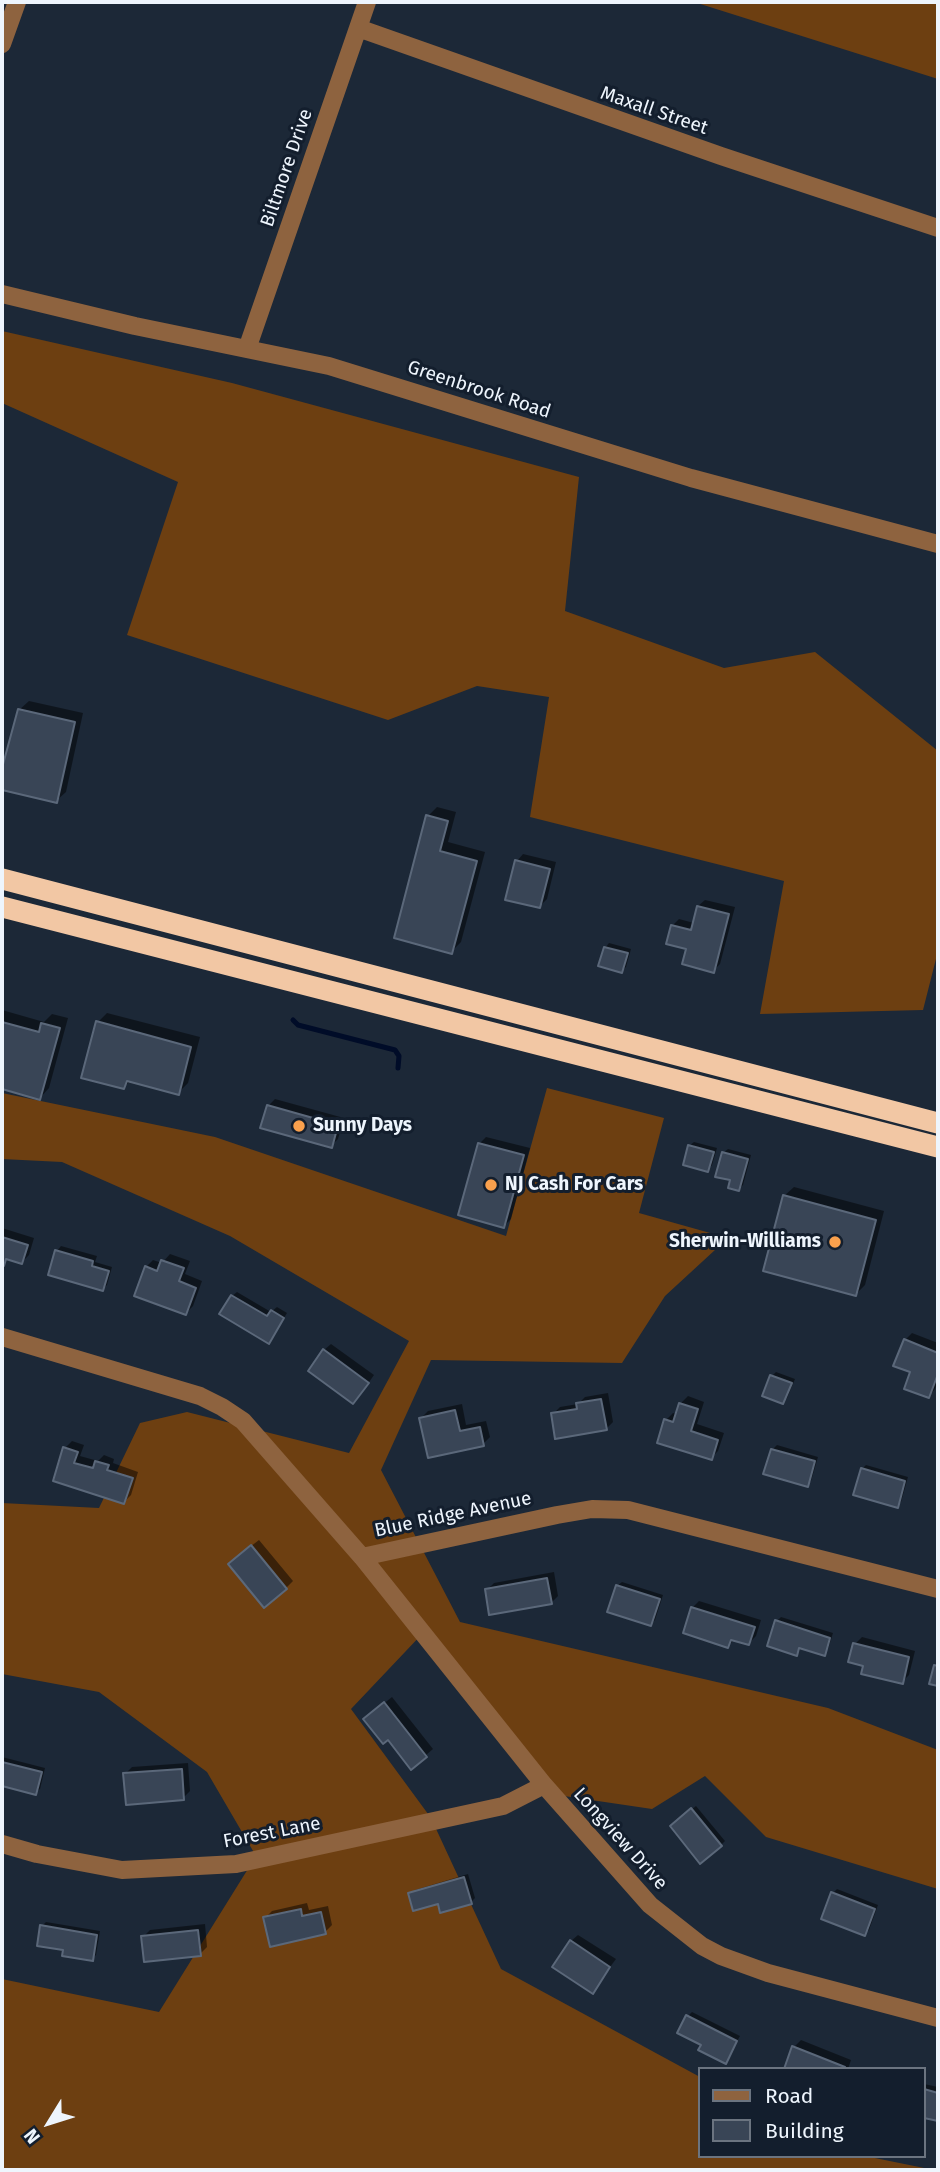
<!DOCTYPE html>
<style>
body{margin:0}
#map{position:relative;width:940px;height:2172px;overflow:hidden;background:#1c2837;font-family:"Fira Sans",sans-serif}
canvas{display:block}
.frame{position:absolute;inset:0;border:4px solid #eef5fd;pointer-events:none}
.legend{position:absolute;left:698px;top:2067px;width:228px;height:91px;box-sizing:border-box;background:#131e2d;border:2px solid #6b7480;margin:0;padding:9px 12px;list-style:none;font-size:21px;color:#eef5fd}
.legend li{display:flex;align-items:center;gap:14px;height:35px}
.legend b{width:35px;border:2px solid #6b7480}
.north{position:absolute;left:14px;top:2088px;width:70px;height:70px;-webkit-text-stroke:5px #131e2d;paint-order:stroke;rotate:232deg;font-size:19px;font-weight:700;line-height:28px;text-align:center;color:#eef5fd}
.north::after{content:'';display:block;margin:auto;width:24px;height:32px;background:#eef5fd;clip-path:polygon(50% 0,100% 100%,50% 72%,0 100%)}
</style>
<div id="map">
<canvas width="940" height="2172"></canvas>
<div class="frame"></div>
<ul class="legend">
<li><b style="height:9px;background:#8e633f"></b>Road</li>
<li><b style="height:19px;background:#394556"></b>Building</li>
</ul>
<div class="north">N</div>
</div>
<script>
const ctx = document.querySelector('canvas').getContext('2d');
ctx.lineJoin = 'round';
function fill(path, color) {
  ctx.fillStyle = color;
  ctx.fill(path, 'evenodd');
}
function strokePath(path, color, width, dash) {
  ctx.strokeStyle = color;
  ctx.lineWidth = width;
  ctx.lineCap = dash ? 'butt' : 'round';
  ctx.setLineDash(dash || []);
  ctx.stroke(path);
}
function label(font, color, halo, rows, align = 'center') {
  ctx.font = font + ' "Fira Sans",sans-serif';
  ctx.lineWidth = 6;
  ctx.setLineDash([]);
  ctx.textBaseline = 'middle';
  ctx.strokeStyle = halo;
  ctx.fillStyle = color;
  for (const [text, x, y, turn = 0] of rows) {
    ctx.save();
    ctx.translate(x, y);
    ctx.rotate((+turn || 0) * Math.PI / 180);
    ctx.textAlign = isNaN(turn) ? turn : align;
    if (halo) ctx.strokeText(text, 0, 0);
    ctx.fillText(text, 0, 0);
    ctx.restore();
  }
}
fill(new Path2D(`
 M 694,2 L 938,2 L 938,79 Z
 M 2,331 L 232,383 L 579,477 L 565,611 L 724,668 L 815,652 L 938,751 L 938,951 L 923,1010 L 760,1014 L 784,881 L 530,817 L 549,697 L 477,686 L 388,720 L 127,635 L 178,482 L 2,403 Z
 M 547,1088 L 664,1118 L 639,1213 L 728,1238 L 665,1296 L 622,1363 L 431,1360 L 381,1470 L 460,1622 L 828,1708 L 938,1750 L 938,1889 L 766,1837 L 705,1776 L 652,1809 L 564,1796 L 423,1633 L 351,1709 L 431,1818 L 501,1969 L 700,2077 L 700,2156 L 865,2156 L 934,2170 L 2,2170 L 2,1979 L 159,2012 L 256,1856 L 207,1772 L 99,1692 L 2,1674 L 2,1503 L 99,1508 L 140,1423 L 187,1412 L 349,1453 L 409,1341 L 230,1236 L 62,1162 L 2,1159 L 2,1093 L 215,1137 L 506,1236 Z`), '#6d3f11');
fill(new Path2D(`
 M 29,701 L 83,713 L 66,792 L 56,801 L 2,788 L 2,774 L 19,710 Z
 M 437,807 L 456,812 L 448,842 L 485,852 L 461,942 L 451,952 L 428,816 Z
 M 523,854 L 556,862 L 547,899 L 540,906 L 517,861 Z
 M 705,900 L 735,907 L 720,964 L 713,971 L 688,948 L 672,926 L 679,919 L 694,923 L 698,906 Z
 M 609,943 L 631,949 L 626,967 L 622,971 L 605,948 Z
 M 2,1010 L 44,1022 L 52,1014 L 68,1018 L 49,1088 L 40,1098 L 2,1087 Z
 M 107,1013 L 200,1037 L 188,1083 L 178,1093 L 131,1080 L 124,1087 L 98,1022 Z
 M 275,1099 L 344,1118 L 338,1139 L 331,1146 L 268,1106 Z
 M 486,1137 L 530,1148 L 511,1219 L 504,1226 L 479,1144 Z
 M 694,1142 L 717,1148 L 712,1165 L 708,1170 L 689,1146 Z
 M 728,1149 L 751,1155 L 743,1185 L 739,1189 L 732,1179 L 723,1153 Z
 M 794,1187 L 884,1211 L 865,1285 L 856,1294 L 784,1196 Z
 M 2,1228 L 34,1238 L 29,1255 L 22,1262 L 10,1258 L 2,1264 Z
 M 61,1246 L 97,1256 L 95,1262 L 112,1267 L 107,1285 L 103,1289 L 57,1251 Z
 M 170,1254 L 190,1261 L 185,1274 L 202,1281 L 193,1306 L 186,1313 L 146,1267 L 153,1260 L 162,1263 Z
 M 237,1292 L 271,1312 L 277,1307 L 287,1313 L 269,1342 L 232,1296 Z
 M 912,1333 L 938,1343 L 938,1382 L 935,1389 L 929,1396 L 913,1371 L 905,1340 Z
 M 331,1344 L 374,1375 L 360,1395 L 324,1350 Z
 M 776,1372 L 795,1379 L 787,1398 L 783,1402 L 772,1376 Z
 M 608,1393 L 613,1422 L 606,1429 L 553,1414 L 560,1407 L 578,1404 L 585,1397 Z
 M 688,1396 L 704,1402 L 697,1424 L 724,1433 L 718,1451 L 711,1458 L 666,1420 L 673,1413 L 677,1414 L 681,1403 Z
 M 462,1404 L 466,1425 L 486,1421 L 490,1437 L 483,1444 L 421,1418 L 428,1411 Z
 M 72,1441 L 84,1445 L 80,1456 L 98,1461 L 104,1455 L 114,1459 L 113,1463 L 138,1472 L 131,1495 L 124,1502 L 55,1480 L 65,1448 Z
 M 777,1445 L 818,1457 L 811,1481 L 807,1485 L 772,1450 Z
 M 866,1465 L 908,1477 L 901,1502 L 897,1506 L 862,1469 Z
 M 259,1540 L 293,1581 L 286,1588 L 237,1557 Z
 M 554,1572 L 558,1596 L 551,1603 L 487,1590 L 494,1583 Z
 M 622,1582 L 663,1595 L 655,1620 L 651,1624 L 617,1586 Z
 M 699,1601 L 761,1620 L 756,1636 L 749,1643 L 735,1639 L 728,1646 L 692,1608 Z
 M 781,1617 L 833,1633 L 828,1649 L 824,1654 L 802,1647 L 796,1654 L 777,1621 Z
 M 862,1637 L 915,1651 L 909,1675 L 902,1682 L 855,1644 Z
 M 392,1697 L 433,1749 L 412,1767 L 372,1713 Z
 M 2,1757 L 45,1768 L 40,1789 L 35,1793 L 2,1784 Z
 M 188,1763 L 190,1791 L 183,1798 L 125,1774 L 132,1767 Z
 M 696,1806 L 725,1841 L 721,1845 L 676,1822 Z
 M 468,1874 L 475,1898 L 471,1902 L 410,1894 L 415,1890 Z
 M 837,1889 L 878,1905 L 869,1930 L 864,1934 L 833,1893 Z
 M 307,1903 L 309,1910 L 328,1906 L 332,1925 L 325,1932 L 265,1918 L 272,1911 Z
 M 46,1922 L 100,1931 L 96,1955 L 92,1959 L 65,1948 L 42,1926 Z
 M 205,1924 L 207,1947 L 200,1954 L 143,1937 L 150,1930 Z
 M 578,1935 L 616,1959 L 592,1991 L 571,1941 Z
 M 692,2012 L 740,2036 L 725,2062 L 688,2016 Z
 M 801,2040 L 851,2060 L 848,2069 L 786,2069 L 794,2047 Z
 M 924,2084 L 938,2087 L 938,2120 L 924,2116 Z`), '#0007');
strokePath(new Path2D(`
 M 293,1020 L 298,1025 L 395,1050 L 399,1056 L 398,1068`), '#000c28', 5);
const building = new Path2D(`
 M 18,709 L 75,722 L 57,803 L 2,790 L 2,768 Z
 M 426,815 L 448,821 L 440,851 L 477,861 L 452,954 L 394,938 Z
 M 515,860 L 550,869 L 540,908 L 505,900 Z
 M 697,906 L 729,914 L 714,973 L 682,964 L 686,949 L 666,944 L 671,925 L 691,930 Z
 M 604,947 L 628,953 L 622,973 L 598,966 Z
 M 96,1021 L 191,1047 L 179,1095 L 127,1081 L 124,1089 L 81,1078 Z
 M 2,1022 L 39,1032 L 41,1023 L 60,1028 L 40,1100 L 2,1089 Z
 M 267,1105 L 338,1125 L 332,1148 L 260,1128 Z
 M 478,1143 L 524,1155 L 504,1228 L 458,1215 Z
 M 688,1145 L 714,1152 L 708,1172 L 683,1165 Z
 M 722,1152 L 748,1159 L 739,1191 L 728,1188 L 730,1180 L 715,1177 Z
 M 783,1195 L 876,1220 L 856,1296 L 763,1271 Z
 M 2,1237 L 28,1245 L 22,1264 L 6,1259 L 4,1266 L 2,1266 Z
 M 55,1250 L 93,1261 L 92,1266 L 109,1271 L 103,1291 L 48,1275 Z
 M 161,1260 L 184,1268 L 179,1281 L 196,1288 L 186,1315 L 134,1296 L 145,1266 L 157,1271 Z
 M 231,1295 L 267,1316 L 271,1310 L 284,1318 L 269,1344 L 219,1314 Z
 M 904,1339 L 938,1353 L 938,1374 L 929,1398 L 904,1389 L 910,1372 L 893,1366 Z
 M 323,1349 L 369,1383 L 353,1404 L 308,1371 Z
 M 770,1375 L 792,1383 L 783,1404 L 762,1396 Z
 M 601,1399 L 607,1430 L 555,1439 L 551,1413 L 577,1409 L 576,1403 Z
 M 679,1403 L 698,1409 L 691,1431 L 718,1440 L 712,1460 L 657,1443 L 664,1419 L 673,1422 Z
 M 455,1410 L 460,1431 L 480,1427 L 484,1446 L 428,1458 L 419,1418 Z
 M 63,1447 L 78,1452 L 74,1463 L 93,1468 L 95,1461 L 109,1465 L 107,1470 L 133,1478 L 124,1504 L 53,1481 Z
 M 771,1449 L 815,1461 L 808,1487 L 763,1474 Z
 M 861,1468 L 905,1481 L 898,1508 L 853,1495 Z
 M 251,1545 L 287,1589 L 264,1608 L 228,1564 Z
 M 547,1578 L 552,1604 L 489,1615 L 485,1589 Z
 M 616,1585 L 660,1599 L 651,1626 L 607,1612 Z
 M 691,1607 L 755,1627 L 749,1645 L 731,1640 L 728,1648 L 683,1633 Z
 M 775,1620 L 830,1638 L 825,1656 L 799,1648 L 797,1656 L 767,1646 Z
 M 853,1643 L 909,1657 L 903,1684 L 861,1674 L 863,1666 L 848,1662 Z
 M 934,1665 L 938,1666 L 938,1686 L 929,1684 Z
 M 384,1702 L 427,1757 L 411,1770 L 388,1740 L 383,1744 L 363,1719 Z
 M 2,1762 L 42,1772 L 36,1795 L 2,1786 Z
 M 182,1769 L 184,1800 L 126,1805 L 123,1773 Z
 M 691,1808 L 722,1846 L 700,1864 L 670,1826 Z
 M 464,1877 L 472,1904 L 440,1913 L 438,1904 L 413,1911 L 408,1893 Z
 M 831,1892 L 875,1909 L 865,1936 L 821,1919 Z
 M 301,1909 L 302,1916 L 321,1912 L 326,1934 L 270,1947 L 263,1917 Z
 M 40,1925 L 97,1935 L 93,1961 L 62,1956 L 63,1950 L 37,1946 Z
 M 198,1930 L 201,1956 L 144,1962 L 141,1936 Z
 M 570,1940 L 610,1967 L 593,1994 L 552,1967 Z
 M 686,2015 L 737,2041 L 726,2064 L 698,2050 L 701,2045 L 677,2033 Z
 M 792,2046 L 845,2067 L 845,2069 L 784,2069 Z
 M 924,2089 L 938,2093 L 938,2121 L 924,2118 Z`);
fill(building, '#394556');
strokePath(building, '#5b687a', 2);
strokePath(new Path2D(`
 M 358,28 L 721,156 L 938,228
 M 2,44 L 17,2
 M 2,294 L 135,326 L 329,366 L 691,478 L 938,544
 M 247,349 L 367,2
 M 2,1337 L 200,1396 L 222,1407 L 243,1421 L 362,1557 L 557,1515 L 592,1509 L 628,1510 L 938,1589
 M 362,1557 L 544,1785 L 650,1905 L 702,1946 L 721,1956 L 768,1973 L 938,2018
 M 2,1844 L 37,1854 L 122,1870 L 236,1864 L 503,1806 L 544,1785`), '#8e633f', 18);
strokePath(new Path2D(`
 M 2,879 L 938,1123
 M 2,907 L 938,1147`), '#f2c7a4', 21);
for (const [x, y, r, color] of [
 [299,1126,7,"#f9a04d"],
 [491,1185,7,"#f9a04d"],
 [835,1242,7,"#f9a04d"]
]) {
  const dot = new Path2D();
  dot.arc(x, y, r, 0, 2 * Math.PI);
  ctx.fillStyle = color;
  ctx.fill(dot);
  strokePath(dot, '#131e2d', 2.5);
}
label('19px', '#eef5fd', '#131e2d', [
 ["Maxall Street",654,111,19],
 ["Biltmore Drive",287,168,-71],
 ["Greenbrook Road",479,390,18],
 ["Blue Ridge Avenue",453,1515,-12],
 ["Forest Lane",272,1833,-11],
 ["Longview Drive",620,1839,48]
]);
label('bold 19px', '#eef5fd', '#131e2d', [
 ["Sunny Days",313,1126],
 ["NJ Cash For Cars",505,1185],
 ["Sherwin-Williams",821,1242,"right"]
], 'left');
</script>
